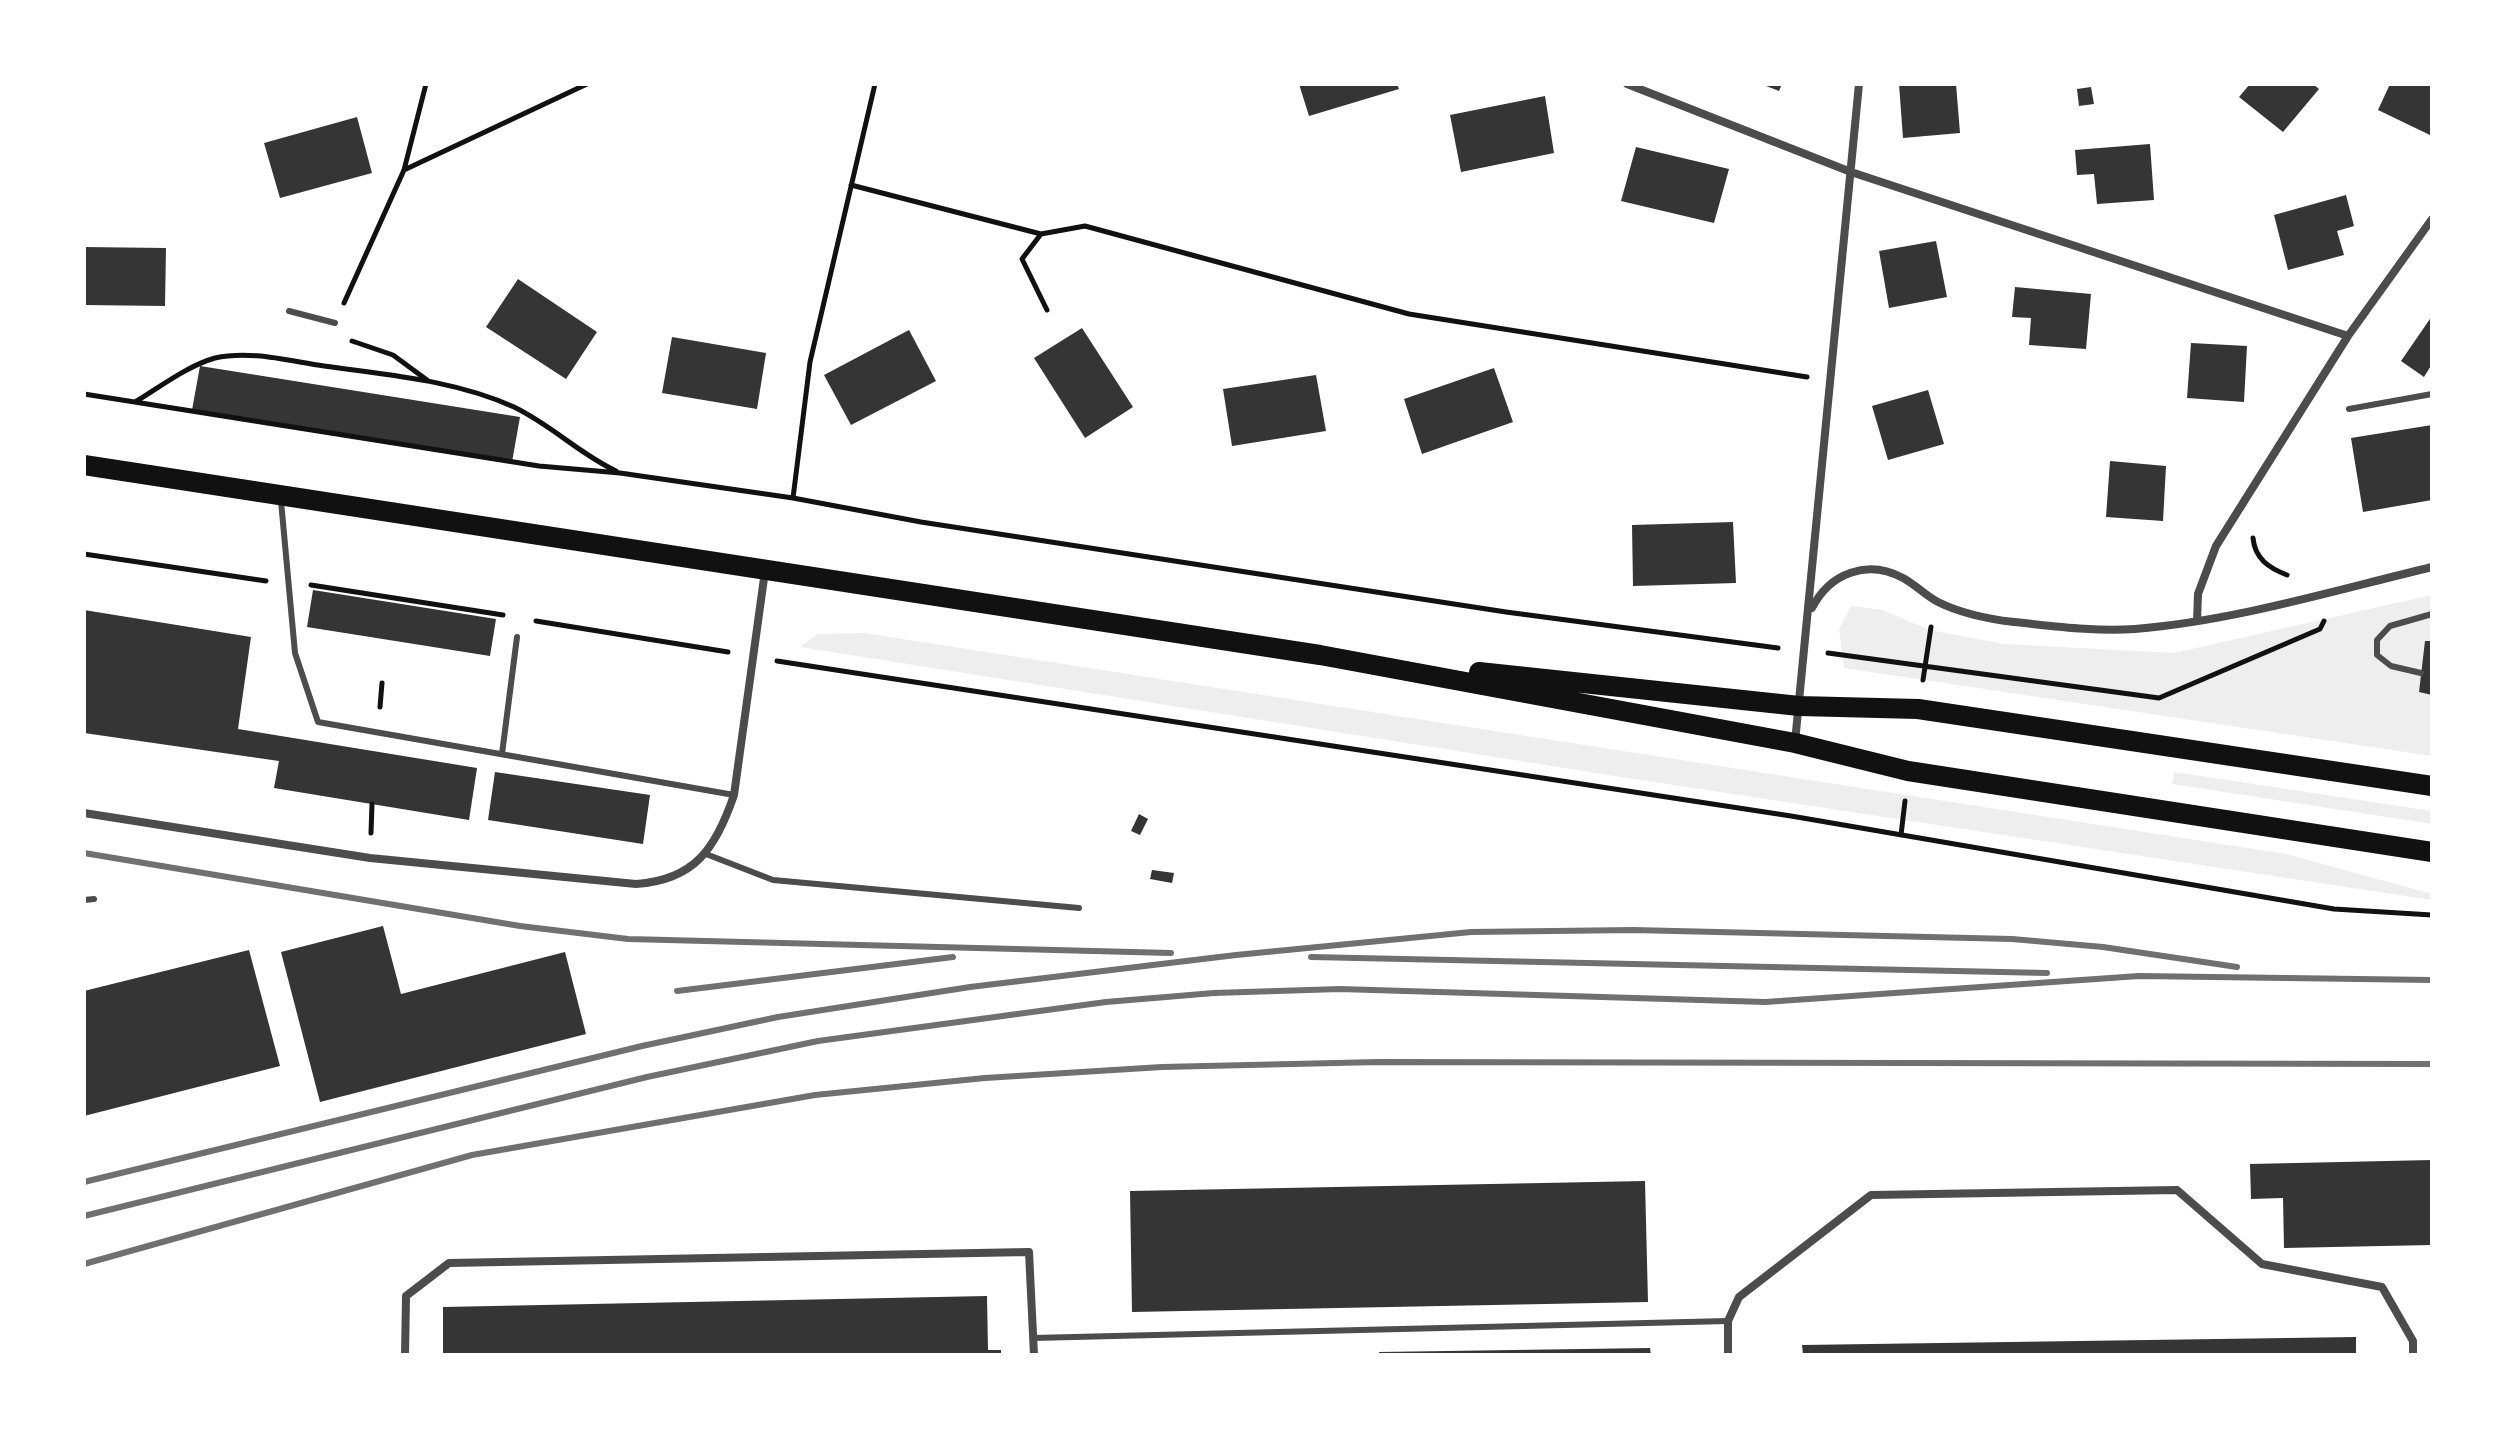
<!DOCTYPE html>
<style>
body{margin:0}
#map{position:relative;width:2516px;height:1439px;overflow:hidden;background:#fff;font-family:Lato,sans-serif}
canvas{display:block}
.frame{position:absolute;inset:0;border:86px solid #fff;pointer-events:none}
</style>
<div id="map">
<canvas width="2516" height="1439"></canvas>
<div class="frame"></div>
</div>
<script>
const ctx = document.querySelector('canvas').getContext('2d');
ctx.lineJoin = 'round';
function fill(path, color) {
  ctx.fillStyle = color;
  ctx.fill(path, 'evenodd');
}
function strokePath(path, color, width, dash) {
  ctx.strokeStyle = color;
  ctx.lineWidth = width;
  ctx.lineCap = dash ? 'butt' : 'round';
  ctx.setLineDash(dash || []);
  ctx.stroke(path);
}
fill(new Path2D(`
 M 2432,595 L 2432,756 L 1844,668 L 1839,629 L 1851,606 L 1882,610 L 1930,630 L 2004,644 L 2174,653 Z
 M 864,633 L 2286,854 L 2432,894 L 2432,900 L 1634,779 L 800,647 L 818,634 Z
 M 2174,772 L 2432,811 L 2432,824 L 2172,784 Z`), '#eee');
fill(new Path2D(`
 M 1299,84 L 1397,84 L 1399,89 L 1309,116 Z
 M 1761,84 L 1782,84 L 1779,91 Z
 M 1899,84 L 1956,84 L 1960,133 L 1903,138 Z
 M 2250,84 L 2313,84 L 2319,89 L 2283,132 L 2239,97 Z
 M 2390,84 L 2432,84 L 2430,135 L 2378,110 Z
 M 2091,87 L 2094,104 L 2079,106 L 2077,89 Z
 M 1545,96 L 1554,153 L 1461,172 L 1450,115 Z
 M 357,117 L 372,173 L 280,198 L 264,143 Z
 M 2150,144 L 2154,200 L 2097,204 L 2094,174 L 2077,175 L 2075,150 Z
 M 1636,147 L 1729,169 L 1714,223 L 1621,201 Z
 M 2346,195 L 2354,226 L 2337,231 L 2344,255 L 2288,270 L 2274,215 Z
 M 1936,241 L 1947,297 L 1889,308 L 1879,251 Z
 M 84,247 L 166,248 L 165,306 L 84,305 Z
 M 518,279 L 597,332 L 566,379 L 486,327 Z
 M 2015,287 L 2091,294 L 2086,349 L 2029,345 L 2031,318 L 2012,317 Z
 M 2432,316 L 2432,364 L 2424,377 L 2401,361 Z
 M 1082,328 L 1133,407 L 1085,438 L 1034,358 Z
 M 909,330 L 936,381 L 851,425 L 824,375 Z
 M 672,337 L 766,353 L 757,409 L 662,393 Z
 M 2191,343 L 2247,346 L 2244,402 L 2187,398 Z
 M 200,366 L 520,417 L 512,462 L 192,410 Z
 M 1494,368 L 1513,422 L 1422,454 L 1404,399 Z
 M 1316,375 L 1326,431 L 1232,446 L 1223,389 Z
 M 1928,390 L 1944,444 L 1888,460 L 1872,406 Z
 M 2432,425 L 2432,500 L 2363,512 L 2351,438 Z
 M 2110,461 L 2166,466 L 2163,521 L 2106,517 Z
 M 1733,522 L 1736,583 L 1633,586 L 1632,525 Z
 M 313,590 L 496,619 L 490,656 L 307,627 Z
 M 84,610 L 251,637 L 238,729 L 477,768 L 469,820 L 274,788 L 279,761 L 84,733 Z
 M 2425,641 L 2432,641 L 2432,695 L 2419,692 Z
 M 495,772 L 650,795 L 643,844 L 488,820 Z
 M 1139,814 L 1148,819 L 1140,835 L 1131,831 Z
 M 1152,870 L 1174,873 L 1172,883 L 1150,879 Z
 M 383,926 L 401,994 L 565,952 L 586,1034 L 320,1102 L 281,952 Z
 M 249,950 L 280,1066 L 84,1116 L 84,991 Z
 M 2432,1160 L 2432,1245 L 2284,1248 L 2283,1198 L 2251,1199 L 2250,1164 Z
 M 1645,1181 L 1648,1302 L 1132,1312 L 1130,1191 Z
 M 987,1296 L 988,1350 L 1001,1350 L 1001,1355 L 443,1355 L 443,1307 Z
 M 2356,1337 L 2356,1355 L 1803,1355 L 1802,1345 Z
 M 1650,1348 L 1651,1355 L 1379,1355 L 1379,1352 Z`), '#353535');
strokePath(new Path2D(`
 M 404,170 L 587,84
 M 851,185 L 1041,234
 M 344,303 L 404,170 L 426,84
 M 1047,310 L 1022,259 L 1041,234 L 1085,226 L 1409,314 L 1807,377
 M 352,341 L 393,355 L 427,380
 M 84,394 L 539,466 L 620,473 L 793,498 L 921,522 L 1506,612 L 1778,648
 M 135,402 C 160,387 187,366 215,358 C 250,350 289,361 324,366 C 387,375 455,380 514,407 C 553,426 578,453 616,471
 M 793,498 L 810,362 L 875,84
 M 2253,538 C 2255,559 2269,568 2287,575
 M 84,554 L 266,581
 M 311,585 L 503,615
 M 536,621 L 728,652
 M 1828,653 L 2159,698 L 2320,629 L 2324,621
 M 777,661 L 1791,816 L 2334,909 L 2432,915
 M 1923,680 L 1931,627
 M 380,707 L 382,683
 M 371,833 L 372,804
 M 1901,835 L 1905,801`), '#111', 5);
strokePath(new Path2D(`
 M 289,311 L 335,323
 M 2349,409 L 2432,394
 M 281,501 L 295,653 L 318,722 L 734,795
 M 2421,673 L 2391,666 L 2377,655 L 2377,640 L 2390,626 L 2432,614
 M 502,754 L 517,637
 M 706,854 L 773,880 L 1079,908
 M 84,900 L 94,899
 M 1033,1338 L 1728,1321`), '#4c4c4c', 6);
strokePath(new Path2D(`
 M 1627,84 L 1851,172 L 2348,336
 M 1812,608 C 1830,573 1867,559 1903,578 C 1916,585 1926,596 1938,602 C 1962,614 1988,619 2014,622 C 2053,626 2096,632 2135,629 C 2234,621 2336,590 2432,567
 M 2197,621 L 2198,594 L 2216,546 L 2348,336 L 2432,219
 M 1795,742 L 1859,84
 M 84,813 L 370,858 L 636,884 C 695,880 716,848 734,795 L 765,571
 M 405,1355 L 406,1296 L 449,1263 L 1029,1252 L 1034,1355
 M 1728,1355 L 1728,1321 L 1739,1297 L 1871,1195 L 2177,1190 L 2262,1264 L 2382,1287 L 2413,1341 L 2413,1355`), '#4c4c4c', 8);
strokePath(new Path2D(`
 M 84,465 L 1320,655 L 1795,743 L 1908,771 L 2432,852
 M 1479,672 L 1799,706 L 1918,709 L 2432,786`), '#111', 20);
strokePath(new Path2D(`
 M 84,853 L 520,926 L 628,939 L 1171,953
 M 1311,957 L 2047,973
 M 677,991 L 953,957
 M 84,1182 L 642,1046 L 778,1017 L 970,987 L 1236,955 L 1471,932 L 1633,930 L 2012,939 L 2103,947 L 2237,967
 M 84,1216 L 647,1077 L 818,1041 L 1106,1002 L 1214,993 L 1340,989 L 1765,1002 L 2139,976 L 2432,980
 M 84,1264 L 472,1155 L 815,1095 L 985,1078 L 1162,1067 L 1379,1062 L 2432,1064`), '#707070', 6);
</script>
